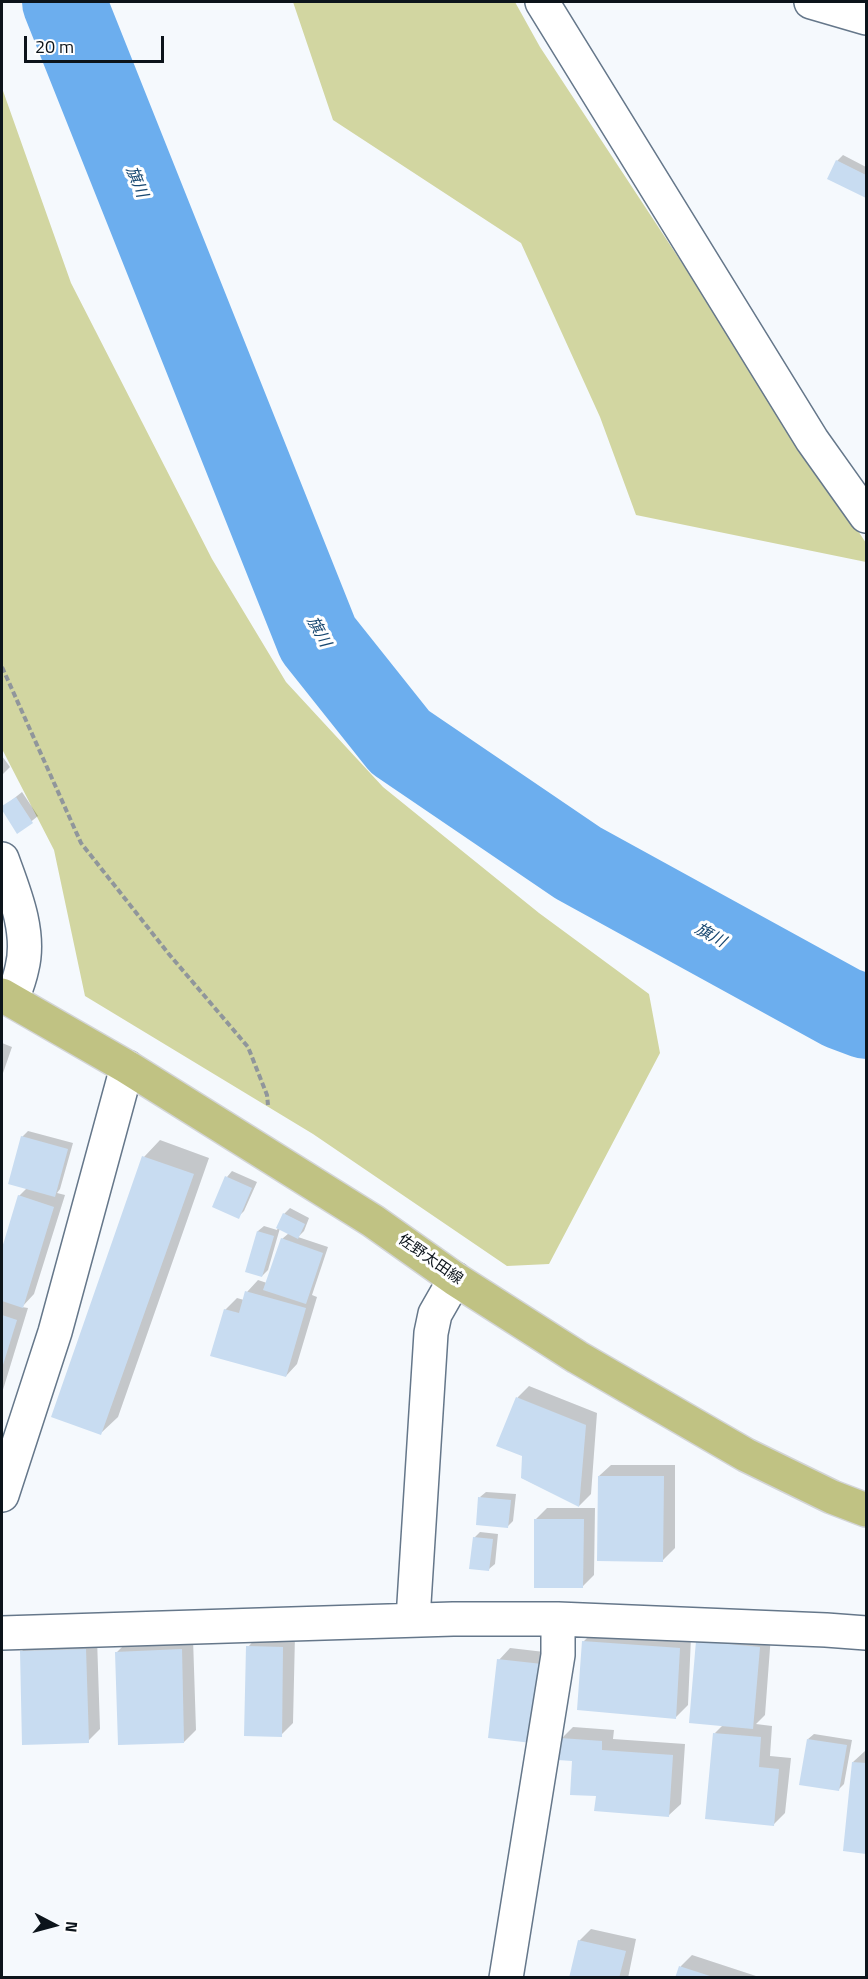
<!DOCTYPE html>
<meta charset="utf-8">
<style>
body{margin:0}
#map{position:relative;width:868px;height:1979px;overflow:hidden;background:#f5f9fd;font-family:"Titillium Web",sans-serif}
canvas{display:block}
.frame{position:absolute;inset:0;border:3px solid #0c141b;pointer-events:none}
.north{position:absolute;left:24px;top:1895px;width:60px;height:60px;-webkit-text-stroke:4px #fff;paint-order:stroke;rotate:96deg;font-size:16px;font-weight:700;line-height:24px;text-align:center;color:#0c141b}
.north::after{content:'';display:block;margin:auto;width:21px;height:27px;background:#0c141b;clip-path:polygon(50% 0,100% 100%,50% 72%,0 100%)}
.scale{position:absolute;left:24px;top:36px;width:140px;height:27px;box-sizing:border-box;border:3px solid #0c141b;border-top:0;padding-left:8px;font-size:18px;line-height:21px;white-space:nowrap;color:#0c141b;-webkit-text-stroke:4px #fff;paint-order:stroke}
</style>
<div id="map">
<canvas width="868" height="1979"></canvas>
<div class="frame"></div>
<div class="north">N</div>
<div class="scale">20 m</div>
</div>
<script>
const ctx = document.querySelector('canvas').getContext('2d');
ctx.lineJoin = 'round';
function fill(path, color) {
  ctx.fillStyle = color;
  ctx.fill(path, 'evenodd');
}
function strokePath(path, color, width, dash) {
  ctx.strokeStyle = color;
  ctx.lineWidth = width;
  ctx.lineCap = dash ? 'butt' : 'round';
  ctx.setLineDash(dash || []);
  ctx.stroke(path);
}
function label(font, color, halo, rows, align = 'center') {
  ctx.font = font + ' "Titillium Web","Noto Sans JP",sans-serif';
  ctx.lineWidth = 6;
  ctx.setLineDash([]);
  ctx.textBaseline = 'middle';
  ctx.strokeStyle = halo;
  ctx.fillStyle = color;
  for (const [text, x, y, turn = 0] of rows) {
    ctx.save();
    ctx.translate(x, y);
    ctx.rotate((+turn || 0) * Math.PI / 180);
    ctx.textAlign = isNaN(turn) ? turn : align;
    if (halo) ctx.strokeText(text, 0, 0);
    ctx.fillText(text, 0, 0);
    ctx.restore();
  }
}
fill(new Path2D(`
 M 293,2 L 515,2 L 540,47 L 866,543 L 866,562 L 636,515 L 600,417 L 521,243 L 333,120 Z
 M 2,88 L 71,283 L 212,559 L 286,682 L 383,787 L 539,913 L 649,994 L 660,1053 L 549,1264 L 507,1266 L 313,1134 L 85,996 L 54,850 L 2,749 Z`), '#d2d6a1');
fill(new Path2D(`
 M 843,155 L 866,167 L 866,196 L 837,161 Z
 M 2,756 L 10,767 L 2,775 Z
 M 22,792 L 38,816 L 18,832 L 2,808 Z
 M 2,1043 L 12,1047 L 2,1076 Z
 M 28,1131 L 73,1143 L 60,1189 L 57,1193 L 65,1195 L 34,1294 L 22,1307 L 28,1308 L 2,1393 L 2,1253 L 19,1196 L 27,1188 L 22,1137 Z
 M 160,1140 L 209,1158 L 118,1417 L 101,1433 L 144,1157 Z
 M 232,1171 L 257,1182 L 244,1211 L 238,1217 L 227,1177 Z
 M 290,1208 L 309,1218 L 304,1231 L 298,1237 L 328,1247 L 312,1295 L 317,1297 L 297,1364 L 286,1376 L 225,1310 L 237,1298 L 244,1300 L 247,1292 L 258,1280 L 267,1283 L 282,1239 L 289,1233 L 280,1228 L 268,1270 L 262,1276 L 247,1271 L 258,1231 L 264,1226 L 277,1230 L 284,1214 Z
 M 529,1386 L 597,1413 L 591,1494 L 579,1506 L 522,1478 L 523,1455 L 498,1445 L 518,1397 Z
 M 611,1465 L 675,1465 L 675,1548 L 663,1560 L 599,1476 Z
 M 486,1492 L 516,1494 L 513,1521 L 507,1527 L 480,1497 Z
 M 547,1508 L 595,1508 L 594,1575 L 582,1587 L 535,1520 Z
 M 480,1532 L 498,1534 L 495,1564 L 489,1569 L 474,1538 Z
 M 595,1630 L 691,1637 L 688,1705 L 676,1717 L 583,1642 Z
 M 710,1630 L 771,1635 L 765,1715 L 756,1724 L 772,1726 L 770,1756 L 791,1758 L 785,1813 L 773,1825 L 715,1733 L 723,1725 L 698,1642 Z
 M 259,1635 L 295,1635 L 293,1723 L 281,1735 L 248,1647 Z
 M 97,1638 L 100,1729 L 88,1741 L 21,1652 L 33,1640 Z
 M 193,1638 L 196,1730 L 184,1742 L 117,1652 L 129,1640 Z
 M 510,1648 L 553,1653 L 543,1729 L 499,1660 Z
 M 573,1727 L 614,1730 L 613,1739 L 685,1744 L 681,1804 L 669,1815 L 597,1795 L 561,1739 Z
 M 814,1734 L 852,1740 L 844,1784 L 838,1790 L 808,1739 Z
 M 865,1751 L 866,1751 L 866,1852 L 845,1850 L 853,1762 Z
 M 591,1929 L 636,1939 L 628,1978 L 570,1978 L 579,1941 Z
 M 692,1955 L 756,1976 L 755,1978 L 677,1978 L 681,1966 Z`), '#0003');
strokePath(new Path2D(`
 M 64,2 L 318,639 L 400,742 L 578,863 L 842,1008 L 866,1017`), '#6caeee', 84);
fill(new Path2D(`
 M 836,160 L 866,175 L 866,198 L 827,179 Z
 M 16,797 L 33,823 L 17,834 L 2,810 L 2,806 Z
 M 21,1136 L 68,1149 L 55,1197 L 8,1184 Z
 M 142,1156 L 194,1174 L 101,1435 L 51,1417 Z
 M 225,1176 L 252,1188 L 239,1219 L 212,1207 Z
 M 18,1195 L 54,1207 L 23,1308 L 2,1301 L 2,1248 Z
 M 283,1213 L 305,1224 L 298,1239 L 276,1228 Z
 M 257,1231 L 274,1236 L 262,1277 L 245,1272 Z
 M 281,1238 L 323,1253 L 306,1304 L 263,1290 Z
 M 245,1291 L 306,1308 L 286,1377 L 210,1356 L 224,1309 L 239,1313 Z
 M 2,1315 L 17,1320 L 2,1368 Z
 M 516,1397 L 586,1425 L 579,1507 L 521,1478 L 522,1456 L 496,1446 Z
 M 598,1476 L 664,1476 L 663,1562 L 597,1561 Z
 M 478,1497 L 511,1500 L 508,1528 L 476,1525 Z
 M 534,1519 L 584,1519 L 583,1588 L 534,1588 Z
 M 473,1537 L 493,1539 L 489,1571 L 469,1569 Z
 M 582,1641 L 680,1648 L 676,1719 L 577,1710 Z
 M 696,1641 L 760,1647 L 753,1729 L 689,1723 Z
 M 246,1646 L 283,1647 L 282,1737 L 244,1736 Z
 M 86,1649 L 89,1743 L 22,1745 L 20,1651 Z
 M 182,1649 L 184,1743 L 118,1745 L 115,1652 Z
 M 497,1659 L 542,1664 L 532,1743 L 488,1738 Z
 M 713,1733 L 761,1737 L 759,1767 L 779,1769 L 774,1826 L 705,1819 Z
 M 560,1738 L 602,1741 L 602,1750 L 673,1755 L 669,1817 L 594,1811 L 596,1796 L 570,1795 L 572,1761 L 558,1760 Z
 M 807,1739 L 847,1745 L 839,1791 L 799,1785 Z
 M 852,1762 L 866,1763 L 866,1854 L 843,1851 Z
 M 578,1940 L 626,1951 L 619,1978 L 569,1978 Z
 M 679,1966 L 713,1977 L 713,1978 L 675,1978 Z`), '#c8dcf1');
const minor = new Path2D(`
 M 542,2 L 812,440 L 866,516
 M 811,2 L 866,18
 M 2,859 C 14,892 31,932 22,968 C 20,978 16,989 12,999
 M 2,1495 L 55,1332 L 127,1067
 M 413,1619 L 431,1333 L 435,1314 L 455,1279
 M 2,1633 L 453,1619 L 558,1619 L 826,1630 L 866,1633
 M 506,1978 L 558,1655 L 558,1619`);
const major = new Path2D(`
 M 2,995 L 127,1067 L 373,1221 L 455,1279 L 577,1357 L 746,1455 L 832,1497 L 866,1510`);
strokePath(minor, '#65778a', 36);
strokePath(major, '#d3d5d6', 36);
strokePath(new Path2D(`
 M 2,667 L 81,843 L 168,953 L 248,1047 L 267,1095 L 268,1105`), '#90969b', 4, [6, 3]);
strokePath(minor, '#fff', 33);
strokePath(major, '#c0c283', 33);
label('15px', '#0c141b', '#fff', [
 ["佐野太田線",430,1260,35]
]);
label('italic 16px', '#184871', '#fff', [
 ["旗川",136,182,68],
 ["旗川",318,632,62],
 ["旗川",710,936,29]
]);
</script>
